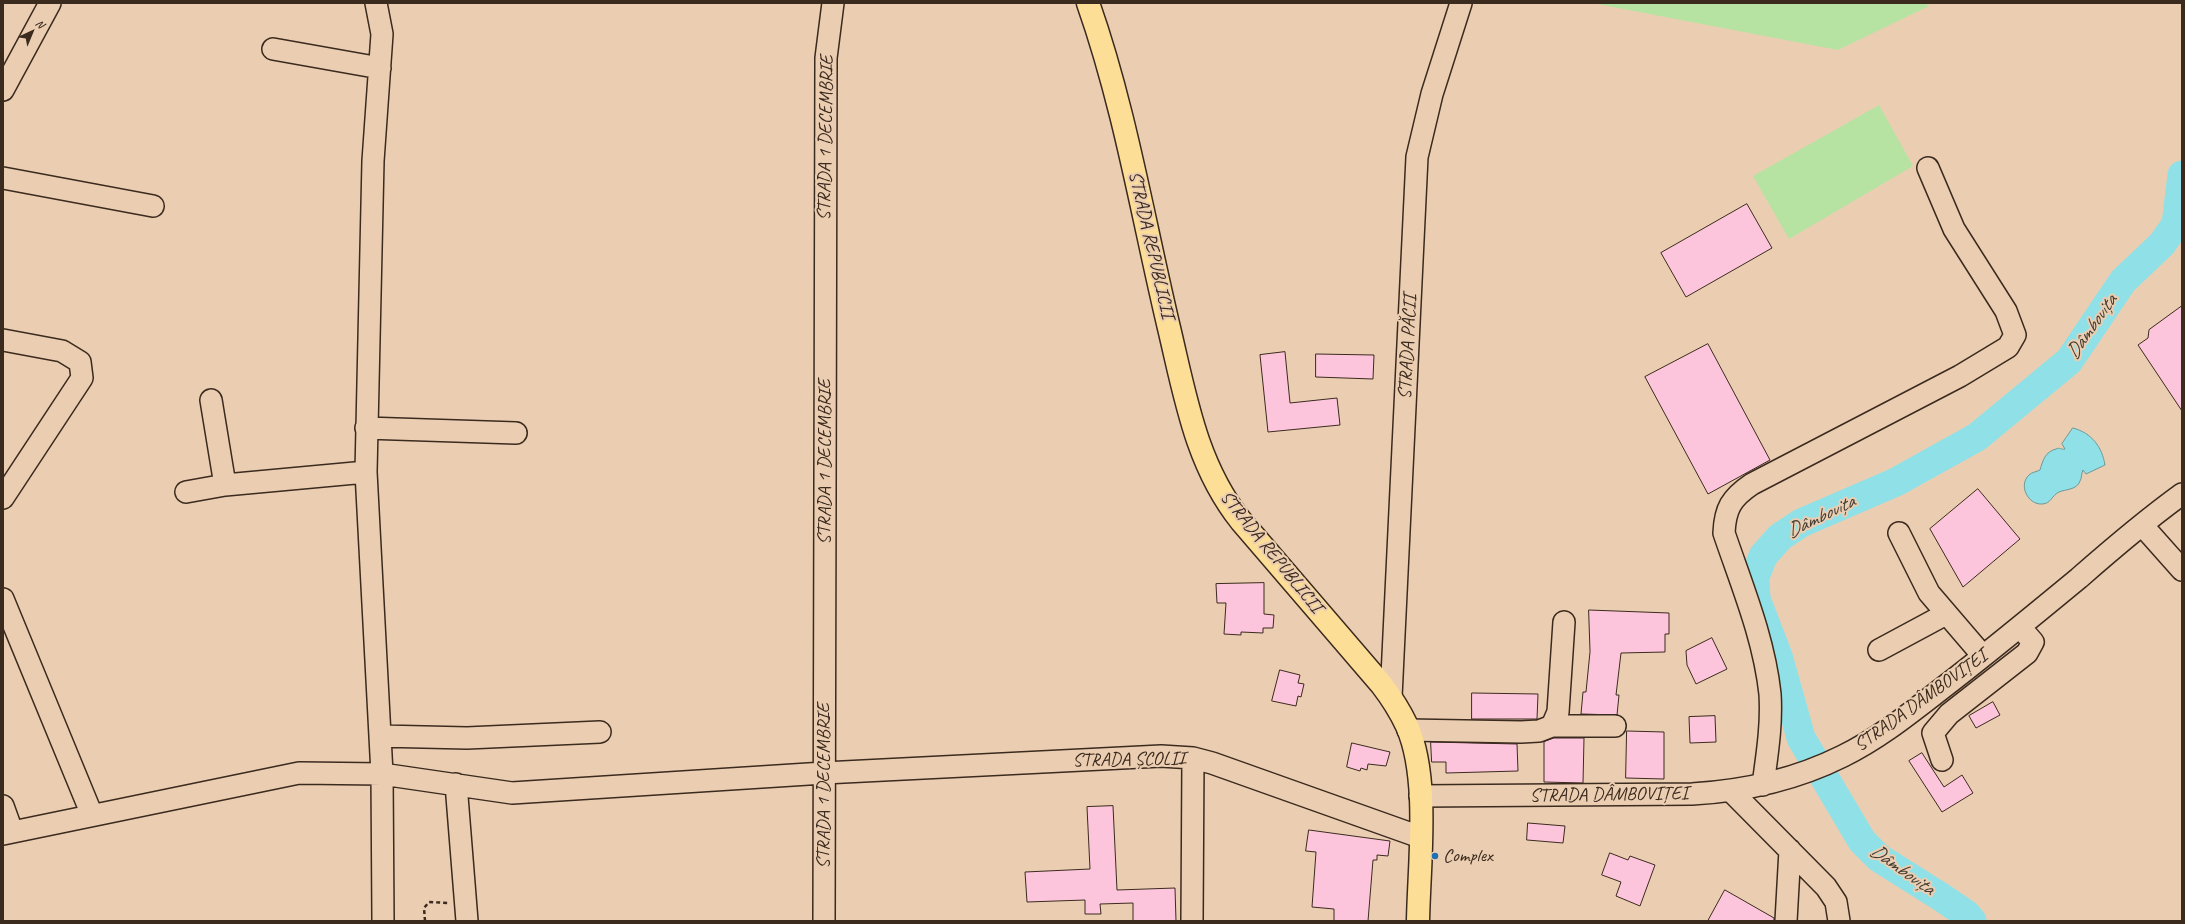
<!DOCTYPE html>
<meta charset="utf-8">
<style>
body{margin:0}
#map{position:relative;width:2185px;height:924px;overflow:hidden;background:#ebceb2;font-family:Caveat,sans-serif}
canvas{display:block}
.frame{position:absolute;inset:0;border:4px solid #3b2a1e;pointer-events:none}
.north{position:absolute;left:12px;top:12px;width:40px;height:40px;-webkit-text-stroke:3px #ebceb2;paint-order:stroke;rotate:44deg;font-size:11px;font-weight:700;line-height:16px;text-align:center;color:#3b2a1e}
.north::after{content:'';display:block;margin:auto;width:14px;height:18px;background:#3b2a1e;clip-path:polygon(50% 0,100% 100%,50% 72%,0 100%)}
</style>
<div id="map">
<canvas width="2185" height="924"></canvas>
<div class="frame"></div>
<div class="north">N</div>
</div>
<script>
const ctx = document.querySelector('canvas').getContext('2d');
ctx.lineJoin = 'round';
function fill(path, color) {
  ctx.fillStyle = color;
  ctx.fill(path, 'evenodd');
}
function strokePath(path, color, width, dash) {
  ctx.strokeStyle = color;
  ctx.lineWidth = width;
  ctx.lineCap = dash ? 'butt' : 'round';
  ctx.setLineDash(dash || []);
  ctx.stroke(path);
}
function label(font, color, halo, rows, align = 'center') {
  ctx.font = font + ' Caveat,sans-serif';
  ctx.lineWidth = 4;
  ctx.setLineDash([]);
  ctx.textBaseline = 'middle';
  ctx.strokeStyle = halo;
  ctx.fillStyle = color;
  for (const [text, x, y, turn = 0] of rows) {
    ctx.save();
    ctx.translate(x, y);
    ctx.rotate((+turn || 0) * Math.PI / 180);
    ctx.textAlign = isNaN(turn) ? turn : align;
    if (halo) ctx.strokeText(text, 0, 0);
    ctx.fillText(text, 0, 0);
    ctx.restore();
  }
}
fill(new Path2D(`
 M 1592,3 L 1926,3 L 1929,6 L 1838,50 Z
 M 1879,105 L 1913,166 L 1789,239 L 1753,176 Z`), '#b6e3a1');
const water = new Path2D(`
 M 2073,428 C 2092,433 2102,447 2105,465 L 2086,474 L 2083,470 C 2081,474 2082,478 2080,481 C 2077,490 2066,489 2059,492 C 2052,495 2051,504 2042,504 C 2028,505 2018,485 2029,475 C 2032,472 2036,472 2040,470 C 2043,460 2045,452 2056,449 C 2060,447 2061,450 2065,449 L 2062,444 Z`);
fill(water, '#8fe1e7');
strokePath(water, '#6d9897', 1);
strokePath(new Path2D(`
 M 1972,921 L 1966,914 L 1941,897 L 1879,858 L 1862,841 L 1801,738 L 1778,656 L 1756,599 L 1755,577 L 1763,556 L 1780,537 L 1801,523 L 1896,482 L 1977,437 L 2069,361 L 2123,281 L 2162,244 L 2176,224 L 2182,175`), '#8fe1e7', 29);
const building = new Path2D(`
 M 1747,204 L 1772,248 L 1686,297 L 1661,253 Z
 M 2182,306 L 2182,411 L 2138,345 L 2148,338 L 2149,330 Z
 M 1708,344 L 1770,460 L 1708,494 L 1645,377 Z
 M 1285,352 L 1290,403 L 1337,398 L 1340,425 L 1268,432 L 1260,355 Z
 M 1316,354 L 1374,355 L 1373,379 L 1316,377 Z
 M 1978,489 L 2020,539 L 1963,587 L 1930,529 Z
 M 1264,583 L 1264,614 L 1274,615 L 1273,628 L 1263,628 L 1263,633 L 1241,632 L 1241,635 L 1224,634 L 1226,603 L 1217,603 L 1216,584 Z
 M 1589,610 L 1669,613 L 1669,634 L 1665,634 L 1665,652 L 1621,653 L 1616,695 L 1619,695 L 1617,715 L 1581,714 L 1583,692 L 1586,692 L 1590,652 Z
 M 1712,638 L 1727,669 L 1696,684 L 1687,665 L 1686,651 Z
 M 1280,670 L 1300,675 L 1298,683 L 1304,684 L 1301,697 L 1298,696 L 1296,706 L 1272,701 Z
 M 1472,693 L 1538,694 L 1537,719 L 1472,719 Z
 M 1993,702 L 2000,715 L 1976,728 L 1969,716 Z
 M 1715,716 L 1716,742 L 1690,743 L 1689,717 Z
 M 1627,731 L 1664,732 L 1664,779 L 1626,778 Z
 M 1554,738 L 1584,738 L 1583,783 L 1544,782 L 1544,742 Z
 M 1431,742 L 1517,744 L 1518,771 L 1446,773 L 1446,762 L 1432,762 Z
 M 1352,743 L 1390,752 L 1386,766 L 1368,764 L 1367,770 L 1361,768 L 1360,771 L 1347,767 Z
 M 1922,753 L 1944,787 L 1962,775 L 1973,793 L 1942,812 L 1909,761 Z
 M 1113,806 L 1117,890 L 1175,888 L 1176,921 L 1133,921 L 1133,903 L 1100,904 L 1101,914 L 1085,914 L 1085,900 L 1027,902 L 1025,872 L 1090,869 L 1087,807 Z
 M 1528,823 L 1565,826 L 1563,843 L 1527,840 Z
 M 1309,830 L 1390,841 L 1388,856 L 1377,855 L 1377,860 L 1373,860 L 1368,921 L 1334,921 L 1334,909 L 1312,907 L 1316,852 L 1306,851 Z
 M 1610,853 L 1628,860 L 1630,856 L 1655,865 L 1640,906 L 1616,896 L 1621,882 L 1602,875 Z
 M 1725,890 L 1774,918 L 1774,921 L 1708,921 Z`);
fill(building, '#fdc5dc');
strokePath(building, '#3b2a1e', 1);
const minor = new Path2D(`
 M 376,3 L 382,34 L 373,161 L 366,472 L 382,774 L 383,921
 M 273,49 L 380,68
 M 3,90 L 50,3
 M 3,178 L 153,206
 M 3,340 L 62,351 L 80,362 L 82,378 L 3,498
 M 211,400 L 225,485
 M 366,428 L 516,433
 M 186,492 L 225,485 L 366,472
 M 2142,525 L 2182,570
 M 1899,533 L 1929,593 L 1983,656
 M 3,599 L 92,815
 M 1879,650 L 1946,614
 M 1391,697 L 1417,157 L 1432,94 L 1461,3
 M 1552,726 L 1615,726
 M 1408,730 L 1521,732 L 1539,731 L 1552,726 L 1558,712 L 1564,622
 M 380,736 L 467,738 L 600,732
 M 1942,760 L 1933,733 L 1949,714 L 2027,653 L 2033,642 L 2020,627
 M 456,784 L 467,921
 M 1763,785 C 1767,755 1772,725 1770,694 C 1764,638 1742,586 1724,533 C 1725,509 1731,498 1752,484 L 1960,376 L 2008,347 L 2015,335 L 2006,311 L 1954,229 L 1928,168
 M 1732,792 L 1826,887 L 1836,902 L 1839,921
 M 1420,796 L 1692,794 C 1745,791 1795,780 1843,756 C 1878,739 1909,714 1940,690 C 1987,654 2033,616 2079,578 C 2112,549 2146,520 2182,494
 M 3,806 L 12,831
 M 3,834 L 299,773 L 382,774 L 512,793 L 824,773 L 1161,756 L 1193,758 L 1212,763 L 1420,837
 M 824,921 L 826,58 L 833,3
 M 1192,921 L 1193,758
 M 1786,921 L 1790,850`);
const major = new Path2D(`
 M 1088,3 C 1125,108 1143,219 1169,328 C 1185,395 1196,465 1241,521 L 1381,684 C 1391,697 1400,711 1407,726 C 1430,778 1419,864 1418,921`);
strokePath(minor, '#3b2a1e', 24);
strokePath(major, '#3b2a1e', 25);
strokePath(new Path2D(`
 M 425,921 L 424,908 L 429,902 L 448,903`), '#3b2a1e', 2.5, [4, 3]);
strokePath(minor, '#ebceb2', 21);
strokePath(major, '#fdde96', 22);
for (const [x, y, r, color] of [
 [1435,856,4,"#1f6fb2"]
]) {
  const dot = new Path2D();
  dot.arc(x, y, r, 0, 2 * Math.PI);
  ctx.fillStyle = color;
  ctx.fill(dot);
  strokePath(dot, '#ebceb2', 1.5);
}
label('19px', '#3b2a1e', '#ebceb2', [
 ["STRADA 1 DECEMBRIE",826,138,-89],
 ["STRADA REPUBLICII",1151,245,77],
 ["STRADA PĂCII",1408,347,-87],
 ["STRADA 1 DECEMBRIE",825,462,-90],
 ["STRADA REPUBLICII",1271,552,51],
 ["STRADA DÂMBOVIȚEI",1921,701,-36],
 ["STRADA ȘCOLII",1129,760,-1],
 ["STRADA 1 DECEMBRIE",824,786,-90],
 ["STRADA DÂMBOVIȚEI",1609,795,-1]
]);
label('19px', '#3b2a1e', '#ebceb2', [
 ["Complex",1443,856]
], 'left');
label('italic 20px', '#433c32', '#ebceb2', [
 ["Dâmbovița",2092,327,-55],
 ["Dâmbovița",1821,517,-26],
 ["Dâmbovița",1902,870,35]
]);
</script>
